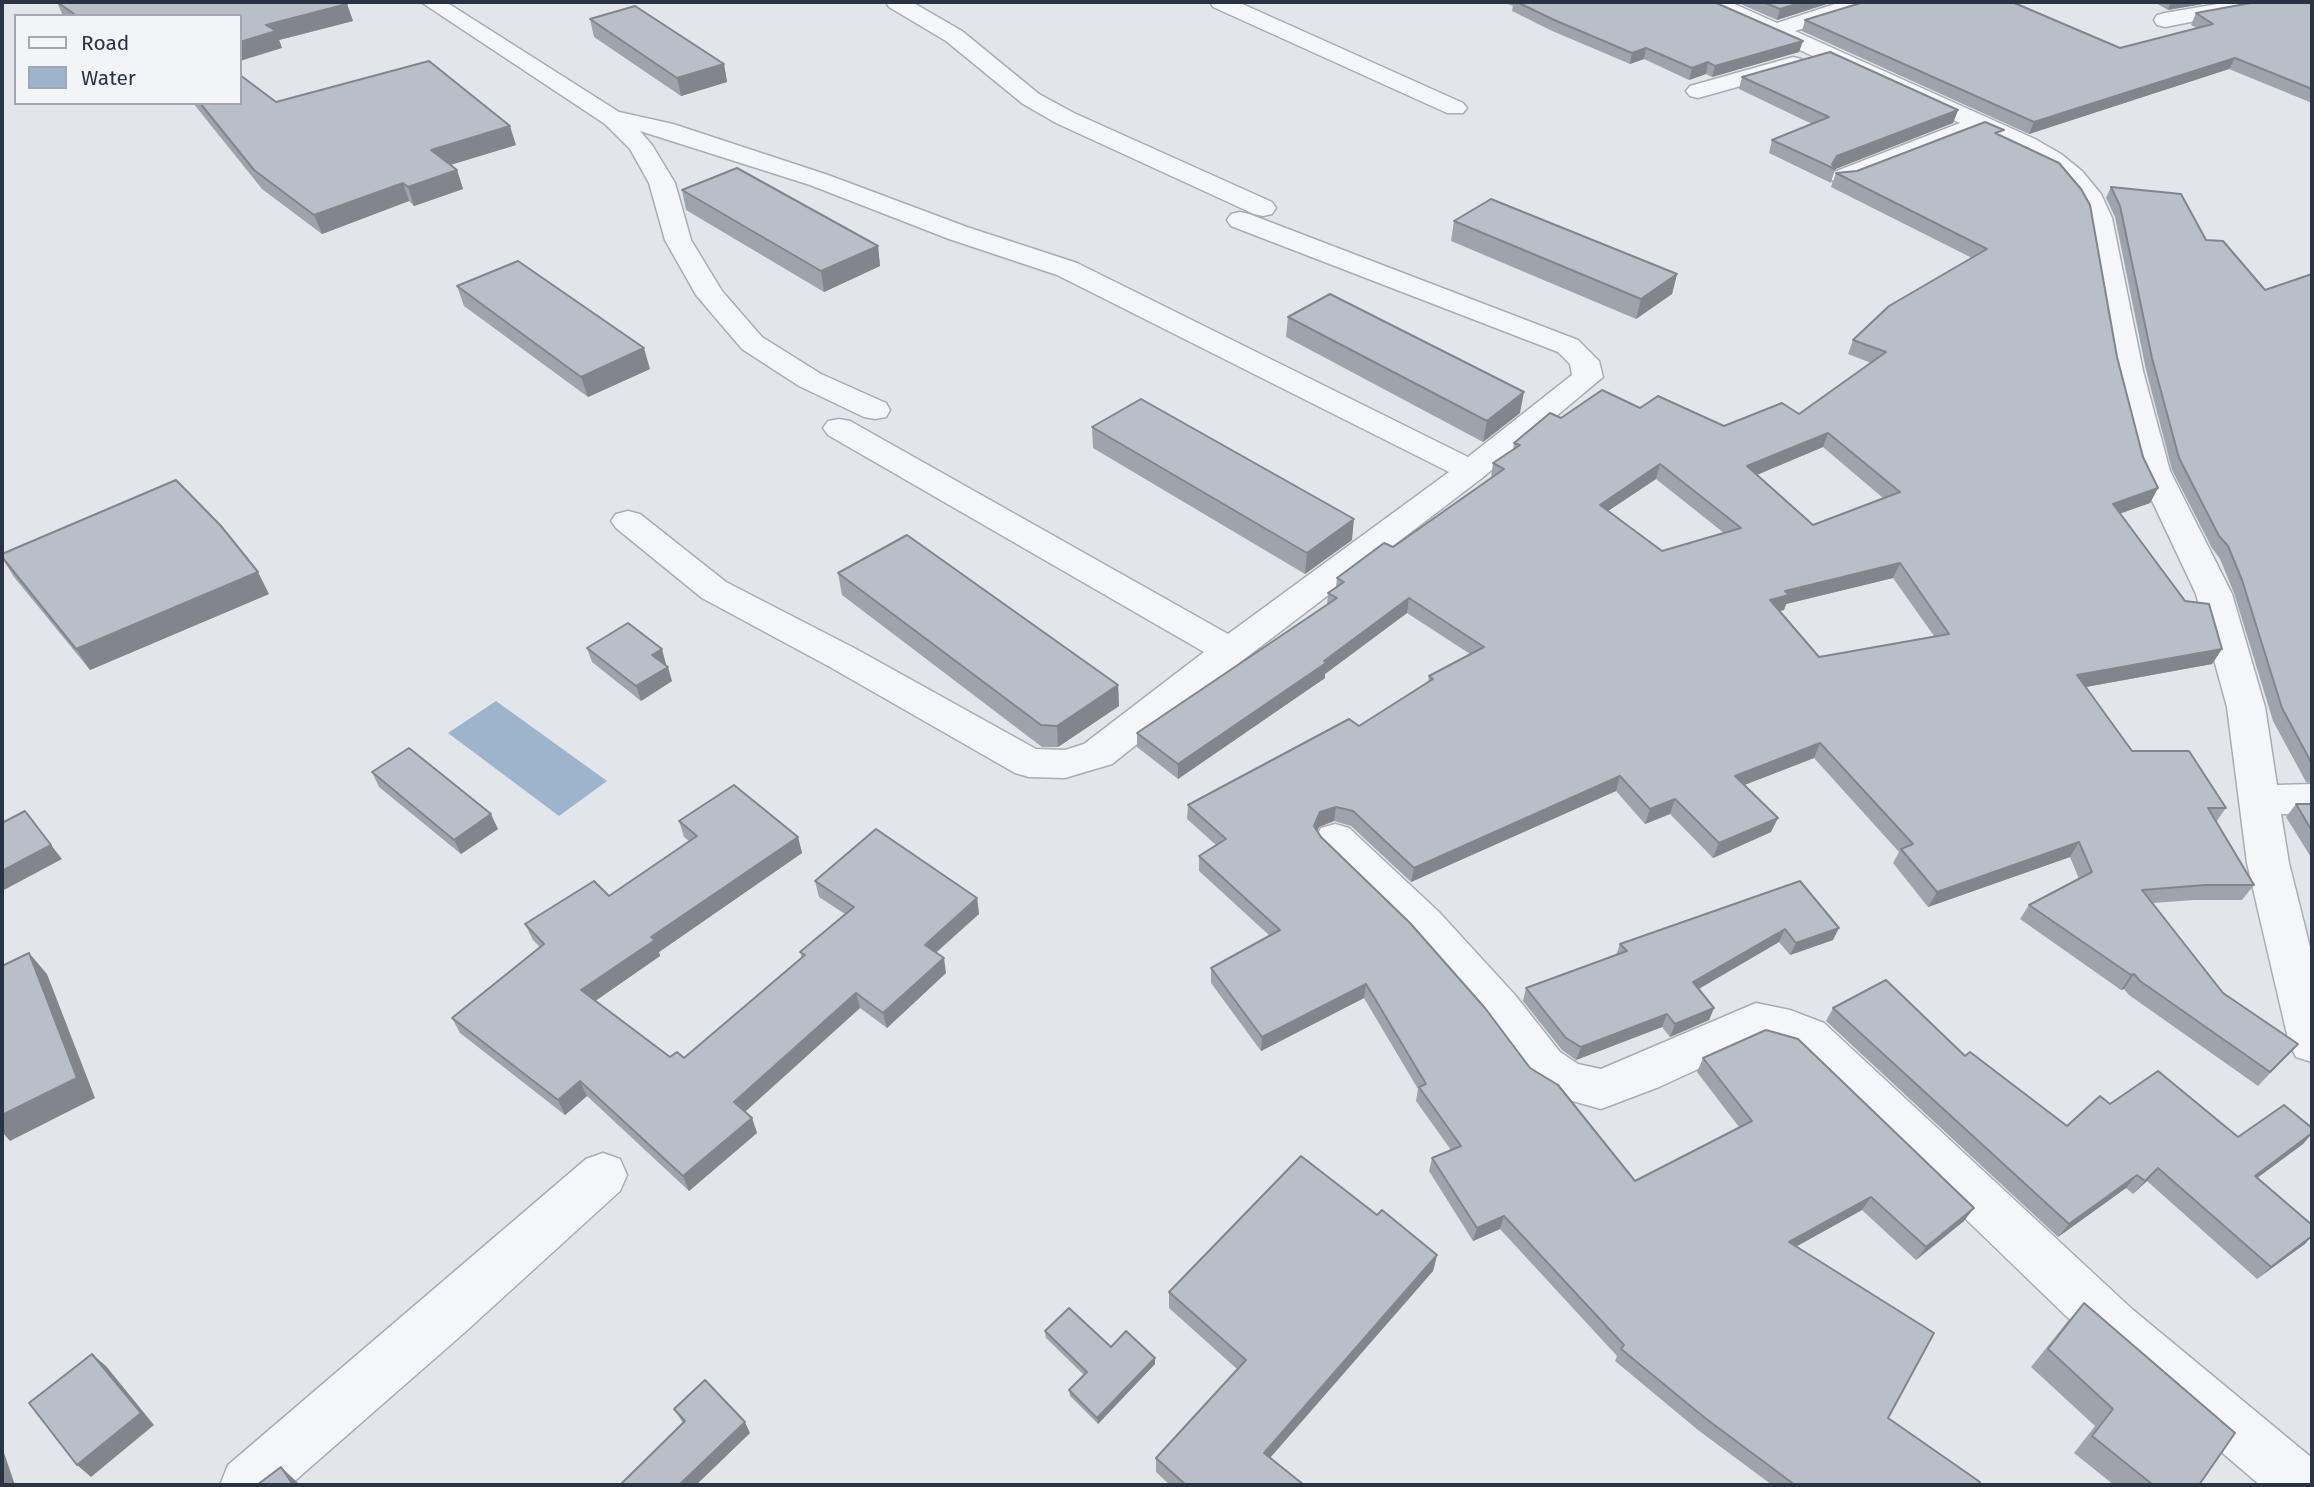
<!DOCTYPE html>
<style>
body{margin:0}
#map{position:relative;width:2314px;height:1487px;overflow:hidden;background:#e2e6eb;font-family:"Fira Sans",sans-serif}
canvas{display:block}
.frame{position:absolute;inset:0;border:4px solid #293343;pointer-events:none}
.legend{position:absolute;left:14px;top:14px;width:228px;height:91px;box-sizing:border-box;background:#f2f4f8;border:2px solid #a2a7b0;margin:0;padding:9px 12px;list-style:none;font-size:21px;color:#293343}
.legend li{display:flex;align-items:center;gap:14px;height:35px}
.legend b{width:35px;border:2px solid #a2a7b0}
</style>
<div id="map">
<canvas width="2314" height="1487"></canvas>
<div class="frame"></div>
<ul class="legend">
<li><b style="height:9px;background:#f5f6f9"></b>Road</li>
<li><b style="height:19px;background:#9cb4cc"></b>Water</li>
</ul>
</div>
<script>
const ctx = document.querySelector('canvas').getContext('2d');
ctx.lineJoin = 'round';
function fill(path, color) {
  ctx.fillStyle = color;
  ctx.fill(path, 'evenodd');
}
function strokePath(path, color, width, dash) {
  ctx.strokeStyle = color;
  ctx.lineWidth = width;
  ctx.lineCap = dash ? 'butt' : 'round';
  ctx.setLineDash(dash || []);
  ctx.stroke(path);
}
fill(new Path2D(`
 M 496,701 L 607,781 L 559,816 L 448,733 Z`), '#9cb4cc');
const street = new Path2D(`
 M 421,2 L 446,2 L 619,112 L 673,124 L 828,175 L 967,227 L 1077,263 L 1468,457 L 1572,375 L 1570,364 L 1558,352 L 1231,226 L 1227,220 L 1231,214 L 1240,212 L 1249,214 L 1578,340 L 1599,361 L 1603,377 L 1482,478 L 1243,660 L 1112,764 L 1065,778 L 1029,777 L 1015,773 L 830,667 L 702,598 L 616,528 L 611,521 L 616,514 L 628,511 L 640,514 L 726,582 L 856,649 L 1036,749 L 1065,750 L 1084,744 L 1204,652 L 828,435 L 823,428 L 828,421 L 839,419 L 850,421 L 1228,634 L 1449,472 L 1057,275 L 949,239 L 810,185 L 640,131 L 652,145 L 675,183 L 691,240 L 722,291 L 762,337 L 821,374 L 886,403 L 890,410 L 886,417 L 875,419 L 864,417 L 799,386 L 742,349 L 696,295 L 665,240 L 649,183 L 630,149 L 605,124 Z
 M 886,2 L 912,2 L 962,31 L 1039,94 L 1074,113 L 1272,202 L 1276,208 L 1272,214 L 1263,216 L 1254,214 L 1056,123 L 1023,104 L 946,41 L 889,7 Z
 M 1210,2 L 1238,2 L 1463,103 L 1467,108 L 1463,113 L 1447,113 L 1213,7 Z
 M 1702,2 L 1730,2 L 1777,23 L 1841,2 L 1873,2 L 1870,7 L 1795,31 L 2035,139 L 2061,154 L 2082,171 L 2101,194 L 2112,218 L 2143,371 L 2170,471 L 2232,594 L 2265,707 L 2277,785 L 2312,784 L 2312,814 L 2281,814 L 2289,863 L 2312,955 L 2312,1062 L 2296,1057 L 2289,1043 L 2247,863 L 2227,707 L 2196,594 L 2138,471 L 2113,371 L 2086,218 C 2064,169 2027,153 1980,132 L 1852,182 L 1843,185 L 1834,182 L 1830,177 L 1834,172 L 1960,123 L 1705,7 Z
 M 2229,2 L 2254,2 L 2257,5 L 2254,10 L 2246,11 L 2165,27 L 2157,25 L 2154,20 L 2157,15 L 2165,13 Z
 M 1793,57 L 1801,59 L 1804,64 L 1801,69 L 1698,98 L 1690,96 L 1686,91 L 1690,86 Z
 M 1335,824 L 1349,828 L 1439,912 L 1515,995 L 1560,1052 L 1578,1064 L 1601,1069 L 1756,1003 L 1790,1010 L 1824,1023 L 2132,1309 L 2312,1458 L 2312,1485 L 2260,1485 L 2096,1345 L 1792,1051 L 1759,1041 L 1659,1087 L 1601,1109 L 1551,1095 L 1528,1080 L 1483,1021 L 1409,936 L 1321,850 L 1315,839 L 1321,828 Z
 M 603,1153 L 620,1159 L 627,1175 L 620,1191 L 464,1333 L 290,1485 L 220,1485 L 228,1465 L 586,1159 Z`);
strokePath(street, '#a7adb5', 3);
fill(street, '#f5f6f9');
fill(new Path2D(`
 M 57,2 L 347,4 L 353,21 L 279,40 L 282,48 L 240,16 L 63,16 Z
 M 1503,2 L 1714,2 L 1799,52 L 1712,77 L 1706,74 L 1689,80 L 1644,59 L 1630,64 L 1550,30 L 1512,11 L 1513,6 Z
 M 1736,2 L 1833,2 L 1777,20 Z
 M 2154,2 L 2214,2 L 2168,10 Z
 M 2312,2 L 2312,103 L 2229,69 L 2029,134 L 1802,31 L 1805,20 L 2120,48 L 2197,28 L 2191,25 L 2196,13 Z
 M 590,19 L 724,64 L 727,82 L 681,96 L 594,37 Z
 M 1742,77 L 1958,110 L 1953,123 L 1835,169 L 1831,183 L 1769,153 L 1772,140 L 1812,124 L 1739,89 Z
 M 276,102 L 516,145 L 450,165 L 457,170 L 463,189 L 414,206 L 409,201 L 322,234 L 262,189 L 193,103 Z
 M 2002,136 L 2117,357 L 2143,457 L 2158,488 L 2150,503 L 2120,513 L 2222,649 L 2212,664 L 2086,687 L 2132,751 L 2226,808 L 2216,822 L 2254,885 L 2242,900 L 2194,900 L 2153,903 L 2223,993 L 2298,1044 L 2258,1086 L 2129,995 L 2124,989 L 2121,990 L 2020,919 L 2029,905 L 2079,879 L 2070,857 L 1928,907 L 1893,863 L 1899,852 L 1814,758 L 1744,785 L 1771,832 L 1713,858 L 1670,814 L 1645,824 L 1616,791 L 1411,882 L 1351,826 L 1334,821 L 1319,827 L 1317,831 L 1321,837 L 1530,1068 L 1635,1181 L 1739,1127 L 1697,1072 L 1703,1058 L 1964,1221 L 1916,1260 L 1862,1210 L 1797,1246 L 1888,1418 L 1978,1485 L 1772,1485 L 1698,1430 L 1615,1361 L 1617,1356 L 1500,1229 L 1473,1241 L 1429,1171 L 1432,1158 L 1451,1150 L 1416,1101 L 1418,1089 L 1364,998 L 1261,1051 L 1211,983 L 1211,968 L 1270,936 L 1199,871 L 1199,856 L 1216,845 L 1187,819 L 1188,805 L 1359,726 L 1428,682 L 1429,676 L 1470,654 L 1407,613 L 1325,674 L 1325,678 L 1178,779 L 1137,747 L 1137,733 L 1327,605 L 1328,593 L 1336,587 L 1337,578 L 1393,547 L 1491,478 L 1493,463 L 1513,450 L 1514,443 L 1561,418 L 1640,408 L 1724,426 L 1799,414 L 1871,363 L 1848,354 L 1853,340 L 1972,258 L 1831,187 L 1836,173 L 1857,171 ZM 1823,447 L 1883,498 L 1813,525 L 1757,475 ZM 1656,479 L 1724,533 L 1662,551 L 1608,511 ZM 1893,578 L 1934,636 L 1819,657 L 1779,611 L 1784,610 L 1786,604 Z
 M 2111,187 L 2206,240 L 2265,290 L 2312,274 L 2312,783 L 2306,782 L 2273,721 L 2234,593 L 2220,559 L 2212,548 L 2172,470 L 2146,370 L 2115,217 L 2106,198 Z
 M 682,190 L 878,246 L 880,266 L 824,292 L 686,210 Z
 M 1454,221 L 1677,274 L 1672,294 L 1636,319 L 1451,241 Z
 M 457,286 L 650,369 L 588,397 L 464,306 Z
 M 1288,317 L 1520,413 L 1483,442 L 1286,337 Z
 M 1092,427 L 1352,540 L 1305,574 L 1093,448 Z
 M 2,558 L 269,594 L 90,670 L 14,577 Z
 M 838,573 L 1118,685 L 1119,706 L 1058,747 L 1042,747 L 842,595 Z
 M 587,648 L 666,664 L 665,665 L 672,681 L 641,701 L 592,662 Z
 M 372,772 L 498,829 L 461,854 L 379,787 Z
 M 2296,804 L 2312,804 L 2312,859 L 2286,817 Z
 M 679,821 L 798,837 L 802,853 L 659,952 L 660,956 L 595,1001 L 670,1057 L 684,1058 L 802,958 L 800,952 L 845,914 L 819,897 L 815,881 L 977,898 L 979,914 L 936,953 L 946,973 L 887,1028 L 860,1008 L 745,1112 L 752,1118 L 757,1133 L 689,1191 L 587,1096 L 565,1115 L 460,1033 L 452,1018 L 540,947 L 533,940 L 525,924 L 609,896 L 689,841 L 684,837 Z
 M 1800,881 L 1833,940 L 1790,955 L 1779,942 L 1699,989 L 1714,1008 L 1709,1020 L 1670,1037 L 1662,1027 L 1576,1060 L 1562,1050 L 1523,1001 L 1526,988 L 1616,955 L 1620,944 Z
 M 1833,1008 L 1965,1056 L 2067,1126 L 2110,1104 L 2238,1137 L 2312,1128 L 2312,1134 L 2303,1144 L 2257,1178 L 2312,1225 L 2312,1237 L 2257,1279 L 2147,1181 L 2133,1194 L 2126,1188 L 2058,1237 L 1826,1021 Z
 M 1377,1215 L 1437,1255 L 1433,1271 L 1270,1458 L 1304,1485 L 1170,1485 L 1156,1472 L 1156,1458 L 1237,1369 L 1169,1308 L 1169,1292 Z
 M 2084,1303 L 2199,1485 L 2114,1485 L 2074,1453 L 2095,1426 L 2031,1367 L 2067,1322 Z
 M 1045,1331 L 1155,1358 L 1155,1364 L 1098,1424 L 1070,1396 L 1069,1390 L 1084,1375 L 1046,1338 Z
 M 674,1409 L 750,1433 L 696,1485 L 620,1485 L 683,1423 Z`), '#9fa4ac');
fill(new Path2D(`
 M 1803,2 L 1833,2 L 1777,20 L 1780,9 Z
 M 2171,2 L 2214,2 L 2168,10 Z
 M 347,4 L 353,21 L 279,40 L 282,48 L 240,61 L 240,42 L 266,25 Z
 M 1803,41 L 1799,52 L 1712,77 L 1715,66 Z
 M 1646,48 L 1644,59 L 1630,64 L 1632,53 Z
 M 2235,58 L 2229,69 L 2029,134 L 2034,122 Z
 M 1708,62 L 1706,74 L 1689,80 L 1692,68 Z
 M 724,64 L 727,82 L 681,96 L 677,78 Z
 M 1958,110 L 1953,123 L 1833,170 L 1832,164 L 1837,156 Z
 M 510,126 L 516,145 L 437,169 L 431,150 Z
 M 457,170 L 463,189 L 414,206 L 408,187 Z
 M 403,183 L 409,201 L 322,234 L 314,215 Z
 M 878,246 L 880,266 L 824,292 L 821,271 Z
 M 1677,274 L 1672,294 L 1636,319 L 1641,299 Z
 M 644,348 L 650,369 L 588,397 L 581,377 Z
 M 1524,392 L 1520,413 L 1483,442 L 1487,421 Z
 M 1828,433 L 1823,447 L 1742,481 L 1747,466 Z
 M 1660,464 L 1656,479 L 1596,519 L 1600,505 Z
 M 2158,488 L 2150,503 L 2105,519 L 2113,504 Z
 M 1354,519 L 1352,540 L 1305,574 L 1307,553 Z
 M 1900,563 L 1893,578 L 1786,604 L 1784,610 L 1765,615 L 1770,600 L 1785,591 Z
 M 258,572 L 269,594 L 90,670 L 76,649 Z
 M 1409,598 L 1407,613 L 1325,674 L 1325,678 L 1178,779 L 1178,764 L 1324,661 Z
 M 662,649 L 666,664 L 656,670 L 652,655 Z
 M 2222,649 L 2212,664 L 2069,690 L 2077,675 Z
 M 668,667 L 672,681 L 641,701 L 636,686 Z
 M 1118,685 L 1119,706 L 1058,747 L 1057,726 Z
 M 1820,743 L 1814,758 L 1729,791 L 1735,776 Z
 M 1620,776 L 1616,791 L 1411,882 L 1414,868 Z
 M 1675,799 L 1670,814 L 1645,824 L 1650,809 Z
 M 1336,807 L 1334,821 L 1319,827 L 1313,840 L 1314,826 L 1320,812 Z
 M 491,814 L 498,829 L 461,854 L 454,840 Z
 M 1778,818 L 1771,832 L 1713,858 L 1719,843 Z
 M 798,837 L 802,853 L 659,952 L 660,956 L 588,1006 L 581,990 L 651,937 Z
 M 2079,842 L 2070,857 L 1928,907 L 1937,892 Z
 M 51,845 L 62,859 L 2,891 L 2,871 Z
 M 977,898 L 979,914 L 927,960 L 925,945 Z
 M 1839,928 L 1833,940 L 1790,955 L 1796,943 Z
 M 1785,929 L 1779,942 L 1688,995 L 1693,982 Z
 M 29,953 L 47,974 L 95,1098 L 10,1141 L 2,1132 L 2,1115 Z
 M 944,958 L 946,973 L 887,1028 L 883,1013 Z
 M 2134,974 L 2124,989 L 2121,990 L 2131,975 Z
 M 1366,984 L 1364,998 L 1261,1051 L 1262,1037 Z
 M 856,993 L 860,1008 L 739,1117 L 734,1102 Z
 M 1714,1008 L 1709,1020 L 1670,1037 L 1675,1024 Z
 M 1667,1014 L 1662,1027 L 1576,1060 L 1581,1047 Z
 M 580,1081 L 587,1096 L 565,1115 L 558,1100 Z
 M 752,1118 L 757,1133 L 689,1191 L 683,1176 Z
 M 2312,1133 L 2303,1144 L 2242,1189 L 2255,1176 Z
 M 2158,1168 L 2147,1181 L 2133,1194 L 2145,1181 Z
 M 2137,1175 L 2126,1188 L 2058,1237 L 2069,1224 Z
 M 1871,1197 L 1862,1210 L 1781,1255 L 1789,1242 Z
 M 1974,1208 L 1964,1221 L 1916,1260 L 1926,1247 Z
 M 1504,1216 L 1500,1229 L 1473,1241 L 1477,1228 Z
 M 2312,1236 L 2305,1244 L 2257,1279 L 2271,1267 Z
 M 1437,1255 L 1433,1271 L 1262,1467 L 1264,1453 Z
 M 92,1354 L 106,1366 L 154,1425 L 91,1477 L 77,1465 Z
 M 1155,1358 L 1155,1364 L 1098,1424 L 1097,1418 Z
 M 745,1422 L 750,1433 L 696,1485 L 679,1485 Z
 M 2,1447 L 15,1485 L 2,1485 Z
 M 281,1467 L 297,1482 L 299,1485 L 293,1485 Z`), '#82868c');
const building = new Path2D(`
 M 57,2 L 344,2 L 347,4 L 266,25 L 276,31 L 240,42 L 240,16 L 77,16 Z
 M 1517,2 L 1714,2 L 1803,41 L 1715,66 L 1708,62 L 1692,68 L 1646,48 L 1632,53 L 1552,19 Z
 M 1763,2 L 1803,2 L 1780,9 Z
 M 1864,2 L 2012,2 L 2120,48 L 2213,24 L 2196,13 L 2256,2 L 2312,2 L 2312,89 L 2235,58 L 2034,122 L 1805,20 Z
 M 635,6 L 724,64 L 677,78 L 590,19 Z
 M 1830,52 L 1958,110 L 1837,156 L 1832,164 L 1835,169 L 1772,140 L 1829,117 L 1742,77 Z
 M 429,61 L 510,126 L 431,150 L 457,170 L 408,187 L 403,183 L 314,215 L 254,170 L 200,103 L 240,103 L 240,75 L 276,102 Z
 M 1985,122 L 2004,130 L 1995,133 L 2059,163 L 2081,189 L 2090,205 L 2117,357 L 2143,457 L 2158,488 L 2113,504 L 2185,601 L 2209,604 L 2222,649 L 2077,675 L 2132,751 L 2189,751 L 2226,808 L 2208,808 L 2254,885 L 2205,885 L 2142,890 L 2223,993 L 2298,1044 L 2270,1072 L 2140,981 L 2134,974 L 2131,975 L 2029,905 L 2092,872 L 2079,842 L 1937,892 L 1901,849 L 1913,844 L 1820,743 L 1735,776 L 1778,818 L 1719,843 L 1675,799 L 1650,809 L 1620,776 L 1414,868 L 1353,811 L 1336,807 L 1320,812 L 1314,826 L 1321,837 L 1410,923 L 1485,1008 L 1530,1068 L 1558,1085 L 1635,1181 L 1752,1121 L 1703,1058 L 1766,1030 L 1798,1039 L 1974,1208 L 1926,1247 L 1871,1197 L 1789,1242 L 1934,1333 L 1888,1418 L 1980,1482 L 1978,1485 L 1795,1485 L 1705,1418 L 1621,1349 L 1624,1345 L 1504,1216 L 1477,1228 L 1432,1158 L 1461,1146 L 1419,1087 L 1426,1084 L 1366,984 L 1262,1037 L 1211,968 L 1280,930 L 1199,856 L 1226,839 L 1188,805 L 1349,719 L 1359,726 L 1433,679 L 1429,676 L 1484,647 L 1409,598 L 1324,661 L 1326,663 L 1178,764 L 1137,733 L 1337,598 L 1328,593 L 1344,582 L 1337,578 L 1384,543 L 1393,547 L 1504,469 L 1493,463 L 1520,445 L 1514,443 L 1550,413 L 1561,418 L 1602,390 L 1640,408 L 1658,396 L 1724,426 L 1782,403 L 1799,414 L 1886,352 L 1853,340 L 1889,306 L 1987,249 L 1836,173 L 1857,171 ZM 1828,433 L 1900,492 L 1813,525 L 1747,466 ZM 1660,464 L 1741,528 L 1662,551 L 1600,505 ZM 1900,563 L 1949,634 L 1819,657 L 1770,600 L 1789,595 L 1785,591 Z
 M 737,168 L 878,246 L 821,271 L 682,190 Z
 M 2111,187 L 2181,194 L 2206,240 L 2223,241 L 2265,290 L 2312,274 L 2312,764 L 2282,708 L 2242,580 L 2228,546 L 2219,536 L 2179,458 L 2152,358 L 2120,206 Z
 M 1491,199 L 1677,274 L 1641,299 L 1454,221 Z
 M 518,261 L 644,348 L 581,377 L 457,286 Z
 M 1330,294 L 1524,392 L 1487,421 L 1288,317 Z
 M 1141,399 L 1354,519 L 1307,553 L 1092,427 Z
 M 176,480 L 221,526 L 258,572 L 76,649 L 2,557 L 2,554 Z
 M 907,535 L 1118,685 L 1057,726 L 1041,725 L 838,573 Z
 M 628,623 L 662,649 L 652,655 L 668,667 L 636,686 L 587,648 Z
 M 409,748 L 491,814 L 454,840 L 372,772 Z
 M 734,785 L 798,837 L 651,937 L 655,940 L 581,990 L 670,1057 L 677,1052 L 684,1058 L 805,955 L 800,952 L 854,907 L 815,881 L 876,829 L 977,898 L 925,945 L 944,958 L 883,1013 L 856,993 L 734,1102 L 752,1118 L 683,1176 L 580,1081 L 558,1100 L 452,1018 L 544,944 L 525,924 L 594,881 L 609,896 L 697,836 L 679,821 Z
 M 2296,804 L 2312,804 L 2312,831 Z
 M 25,811 L 51,845 L 2,871 L 2,823 Z
 M 1800,881 L 1839,928 L 1796,943 L 1785,929 L 1693,982 L 1714,1008 L 1675,1024 L 1667,1014 L 1581,1047 L 1566,1038 L 1526,988 L 1627,951 L 1620,944 Z
 M 29,953 L 77,1078 L 2,1115 L 2,966 Z
 M 1886,980 L 1965,1056 L 1970,1052 L 2067,1126 L 2100,1096 L 2110,1104 L 2158,1071 L 2238,1137 L 2284,1105 L 2312,1128 L 2312,1133 L 2255,1176 L 2312,1225 L 2312,1236 L 2271,1267 L 2158,1168 L 2145,1181 L 2137,1175 L 2069,1224 L 1833,1008 Z
 M 1301,1156 L 1377,1215 L 1382,1210 L 1437,1255 L 1264,1453 L 1304,1485 L 1186,1485 L 1156,1458 L 1246,1360 L 1169,1292 Z
 M 2084,1303 L 2235,1433 L 2199,1485 L 2153,1485 L 2092,1436 L 2113,1409 L 2048,1349 Z
 M 1069,1308 L 1111,1347 L 1126,1331 L 1155,1358 L 1097,1418 L 1069,1390 L 1087,1372 L 1045,1331 Z
 M 92,1354 L 141,1413 L 77,1465 L 29,1403 Z
 M 705,1380 L 745,1422 L 679,1485 L 620,1485 L 685,1421 L 674,1409 Z
 M 281,1467 L 293,1485 L 257,1485 Z`);
fill(building, '#b9bfc8');
strokePath(building, '#82868c', 2);
</script>
